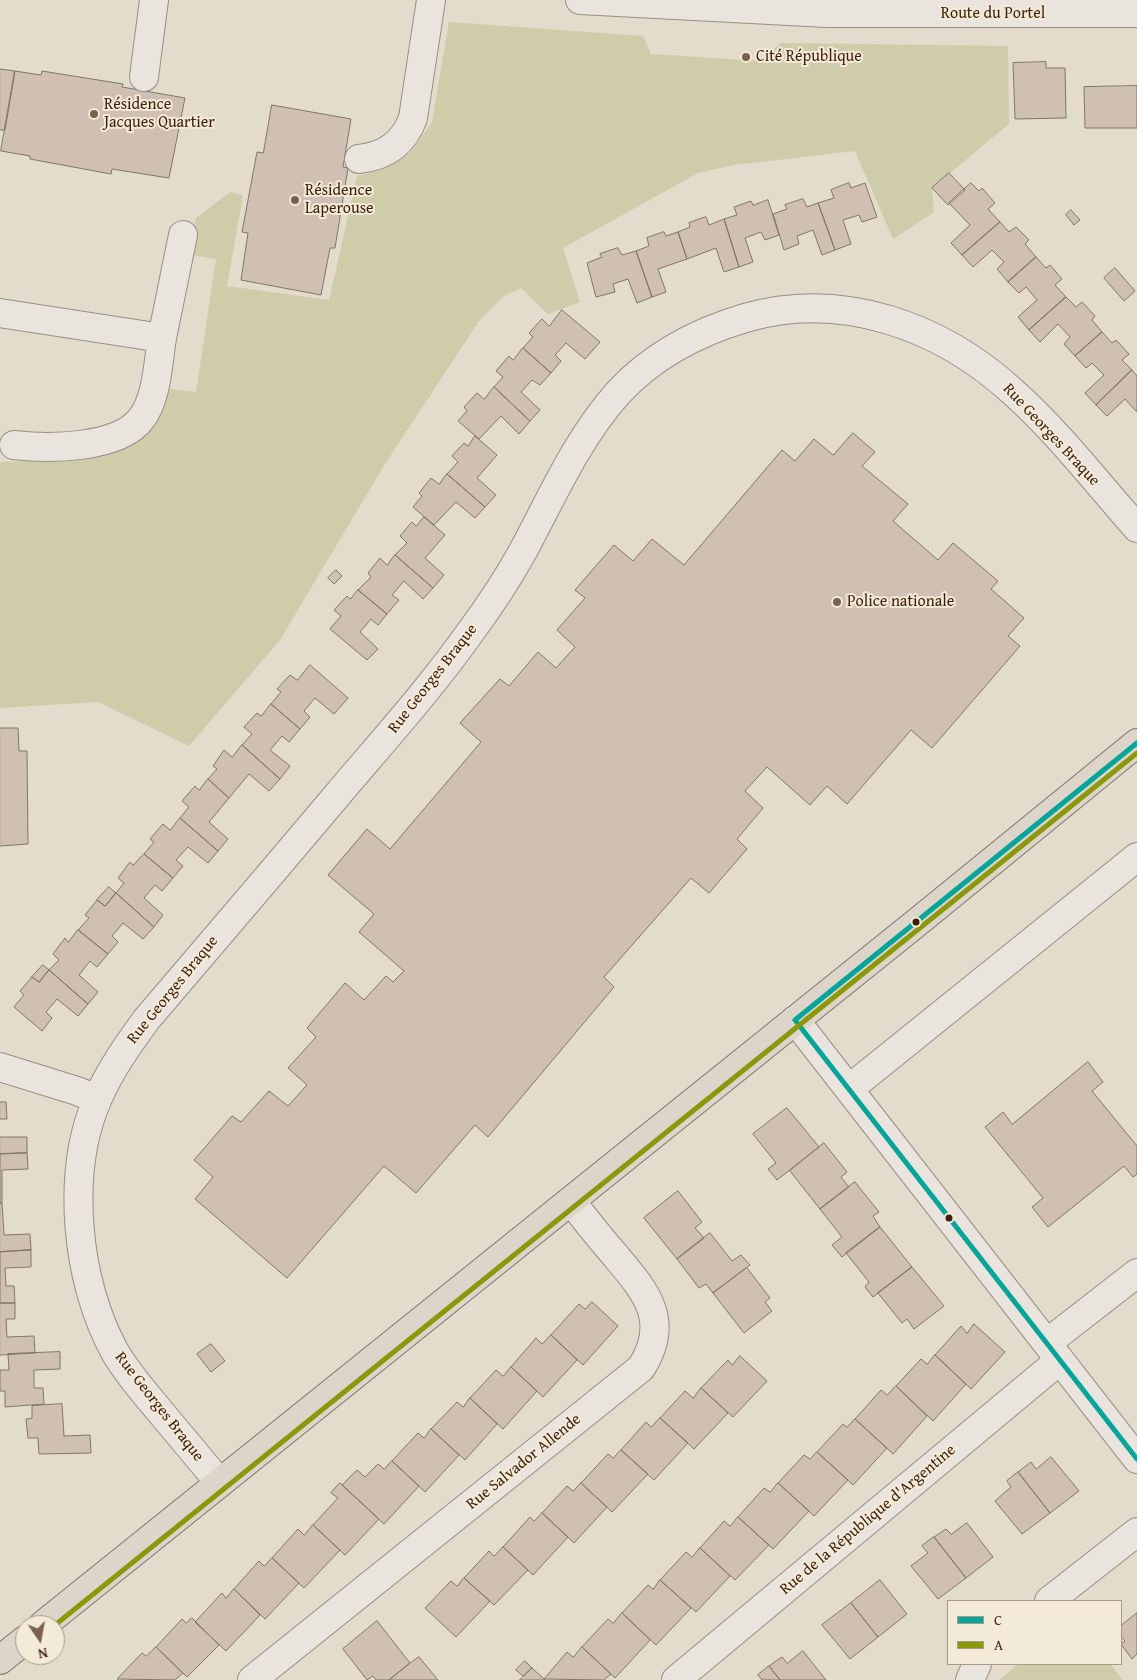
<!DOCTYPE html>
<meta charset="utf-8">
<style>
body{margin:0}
#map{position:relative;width:1137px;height:1680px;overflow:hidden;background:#e3dbcc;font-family:"Gentium Book Plus",serif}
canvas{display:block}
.legend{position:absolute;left:947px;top:1600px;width:175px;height:65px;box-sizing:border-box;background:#f3ead8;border:1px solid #ab9986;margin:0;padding:6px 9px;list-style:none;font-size:15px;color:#3e1f0b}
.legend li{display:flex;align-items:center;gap:10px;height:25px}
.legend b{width:25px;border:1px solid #ab9986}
.north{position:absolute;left:15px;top:1615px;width:50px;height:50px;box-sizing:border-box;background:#f3ead8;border:1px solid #ab9986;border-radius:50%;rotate:168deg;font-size:14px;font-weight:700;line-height:20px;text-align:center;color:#3e1f0b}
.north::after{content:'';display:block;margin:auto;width:18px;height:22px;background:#78614f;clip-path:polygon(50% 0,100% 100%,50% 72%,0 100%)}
</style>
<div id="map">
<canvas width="1137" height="1680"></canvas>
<ul class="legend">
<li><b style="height:6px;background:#03a499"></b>C</li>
<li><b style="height:6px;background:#8d970b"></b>A</li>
</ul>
<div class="north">N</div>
</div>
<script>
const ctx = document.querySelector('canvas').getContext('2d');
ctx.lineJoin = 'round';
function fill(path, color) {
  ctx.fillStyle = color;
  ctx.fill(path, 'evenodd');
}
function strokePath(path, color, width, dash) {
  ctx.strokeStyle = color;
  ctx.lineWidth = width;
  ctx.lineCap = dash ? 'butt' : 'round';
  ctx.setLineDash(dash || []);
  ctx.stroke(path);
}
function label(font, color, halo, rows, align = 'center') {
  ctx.font = font + ' "Gentium Book Plus",serif';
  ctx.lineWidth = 4;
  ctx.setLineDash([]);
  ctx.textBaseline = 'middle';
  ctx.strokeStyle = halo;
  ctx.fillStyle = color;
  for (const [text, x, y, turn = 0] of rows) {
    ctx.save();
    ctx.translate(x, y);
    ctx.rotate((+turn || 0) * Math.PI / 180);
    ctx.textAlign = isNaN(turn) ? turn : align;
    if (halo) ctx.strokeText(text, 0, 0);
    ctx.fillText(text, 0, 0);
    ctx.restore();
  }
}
fill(new Path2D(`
 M 449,22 L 643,36 L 651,54 L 759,61 L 781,43 L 1008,46 L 1009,124 L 932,188 L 934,212 L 893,239 L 855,151 L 734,165 L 698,173 L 563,248 L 580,302 L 548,314 L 521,288 L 504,296 L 479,321 L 385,464 L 280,640 L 189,746 L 98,702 L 0,708 L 0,462 L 69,459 L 162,388 L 196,392 L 216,259 L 187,254 L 196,218 L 230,192 L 243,195 L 227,286 L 329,300 L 357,176 L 381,170 L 411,152 L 432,122 Z
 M 1018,1664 L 1110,1664 L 1123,1680 L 999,1680 Z`), '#cfccaa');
const building = new Path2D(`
 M 1046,62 L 1046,68 L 1065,68 L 1066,118 L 1015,119 L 1013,63 Z
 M 0,69 L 15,71 L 5,130 L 0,130 Z
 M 15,71 L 41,75 L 42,71 L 123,84 L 122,87 L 185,98 L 169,178 L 112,169 L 111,174 L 30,159 L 30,156 L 1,151 Z
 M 1137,86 L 1137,128 L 1085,128 L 1084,87 Z
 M 272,105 L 351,119 L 343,167 L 348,168 L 335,248 L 330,248 L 321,295 L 241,280 L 248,233 L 242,232 L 257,152 L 263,153 Z
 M 949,173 L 965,190 L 948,205 L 932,188 Z
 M 849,183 L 851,188 L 865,183 L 877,217 L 862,222 L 859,215 L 843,220 L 851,244 L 835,250 L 818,203 L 834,198 L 831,190 Z
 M 971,183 L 979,191 L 982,188 L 995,203 L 988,209 L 1000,222 L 962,255 L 951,243 L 970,225 L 949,203 Z
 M 803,199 L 807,207 L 818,203 L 835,250 L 822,255 L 813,230 L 797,236 L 799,244 L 784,250 L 773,214 L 787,209 L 785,205 Z
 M 768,200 L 779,235 L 765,240 L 761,232 L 745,238 L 753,262 L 739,267 L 724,219 L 737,215 L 734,207 L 751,201 L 753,205 Z
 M 1071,210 L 1080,220 L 1074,225 L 1066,215 Z
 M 706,217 L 709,225 L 724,219 L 739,267 L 724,272 L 716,248 L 687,259 L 678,232 L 690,227 L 689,223 Z
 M 1000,222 L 1009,232 L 1016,227 L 1029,240 L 1025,244 L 1036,257 L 1008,282 L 997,269 L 1004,262 L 992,250 L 973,267 L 962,255 Z
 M 664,232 L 666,236 L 678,232 L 687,259 L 658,269 L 666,292 L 652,297 L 636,251 L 649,246 L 647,238 Z
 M 618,248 L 622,255 L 636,251 L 652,297 L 637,303 L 628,279 L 613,284 L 615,292 L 596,297 L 587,263 L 602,257 L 600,254 Z
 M 1036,257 L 1046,268 L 1050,265 L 1062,279 L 1055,285 L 1066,297 L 1029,330 L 1018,317 L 1037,300 L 1026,287 L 1019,293 L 1008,282 Z
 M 1115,268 L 1135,291 L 1124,301 L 1104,278 Z
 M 1066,297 L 1076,307 L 1082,302 L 1095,316 L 1092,320 L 1102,332 L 1075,356 L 1064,344 L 1070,337 L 1058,324 L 1040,342 L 1029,330 Z
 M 562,310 L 600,342 L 585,359 L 566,343 L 555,355 L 561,361 L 551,373 L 523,348 L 533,337 L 529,333 L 542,319 L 549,326 Z
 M 1102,332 L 1112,343 L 1116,340 L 1129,354 L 1122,360 L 1132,370 L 1096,405 L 1085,393 L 1104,375 L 1092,363 L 1086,368 L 1075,356 Z
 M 523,348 L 551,373 L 540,385 L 532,380 L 521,392 L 540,410 L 530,421 L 494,387 L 503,377 L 496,371 L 509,356 L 513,360 Z
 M 1132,370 L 1137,376 L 1137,412 L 1125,399 L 1107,416 L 1096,405 Z
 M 494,387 L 530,421 L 519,434 L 501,416 L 479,439 L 458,421 L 467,411 L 464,407 L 477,393 L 484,399 Z
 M 853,433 L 875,452 L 862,466 L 908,504 L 893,521 L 938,560 L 953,543 L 998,581 L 991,589 L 1024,618 L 1008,636 L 1020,646 L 932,748 L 911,730 L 847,804 L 827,786 L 810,805 L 767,767 L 745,791 L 763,808 L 737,839 L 747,849 L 709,893 L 691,878 L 604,977 L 614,987 L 488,1137 L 475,1125 L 416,1193 L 384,1166 L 287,1278 L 195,1199 L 213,1177 L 194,1160 L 232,1116 L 241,1122 L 269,1091 L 288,1106 L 307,1085 L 288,1068 L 316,1037 L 307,1028 L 345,983 L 364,1000 L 386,976 L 393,982 L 404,971 L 359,932 L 374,914 L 328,875 L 367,829 L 390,849 L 481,742 L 460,723 L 500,679 L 509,686 L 538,652 L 556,668 L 575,647 L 557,630 L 585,598 L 575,590 L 614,545 L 633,561 L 652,539 L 684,565 L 782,450 L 795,461 L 814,439 L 833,455 Z
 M 475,436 L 497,455 L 477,478 L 496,495 L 485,507 L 447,474 L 458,462 L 452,456 L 464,443 L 468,446 Z
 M 447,474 L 485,507 L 475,518 L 456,502 L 434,525 L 413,507 L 422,496 L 419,493 L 431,478 L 439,484 Z
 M 424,517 L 445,535 L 425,558 L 444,575 L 433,588 L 395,555 L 407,543 L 400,536 L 412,522 L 416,526 Z
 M 395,555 L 433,588 L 423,599 L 404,581 L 392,595 L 399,600 L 387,614 L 358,590 L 371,577 L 368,573 L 380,558 L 387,565 Z
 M 336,570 L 342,576 L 334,584 L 328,578 Z
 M 358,590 L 387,614 L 378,625 L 371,619 L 360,632 L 378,649 L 367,660 L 330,629 L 341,616 L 334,610 L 347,596 L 350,599 Z
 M 310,665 L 348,698 L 334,714 L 315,698 L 304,711 L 310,717 L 300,729 L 271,704 L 281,692 L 277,689 L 290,675 L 297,680 Z
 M 271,704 L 300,729 L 289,742 L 282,736 L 270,750 L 290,766 L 280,779 L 242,745 L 252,734 L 244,727 L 257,713 L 261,716 Z
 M 0,728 L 18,728 L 19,751 L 27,751 L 28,844 L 0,846 Z
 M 242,745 L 280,779 L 269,791 L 249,774 L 229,798 L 208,779 L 217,769 L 213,766 L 224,750 L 232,757 Z
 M 208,779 L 229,798 L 209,822 L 228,839 L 218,851 L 180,818 L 189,807 L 182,801 L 195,786 L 199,790 Z
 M 180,818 L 218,851 L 208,863 L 188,847 L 176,860 L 183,866 L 173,878 L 144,854 L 154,842 L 150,839 L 163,824 L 170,830 Z
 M 144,854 L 173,878 L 162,891 L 155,885 L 144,898 L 163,915 L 154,927 L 116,893 L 124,883 L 118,878 L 130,862 L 133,865 Z
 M 109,887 L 116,893 L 105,906 L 97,900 Z
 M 116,893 L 154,927 L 143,939 L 123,923 L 112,936 L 118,942 L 108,954 L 78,930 L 89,918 L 85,915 L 97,900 L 105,906 Z
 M 78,930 L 108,954 L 97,967 L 90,961 L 79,975 L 98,992 L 88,1004 L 49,970 L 59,960 L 53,954 L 65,938 L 68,942 Z
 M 43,965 L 49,970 L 39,982 L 32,977 Z
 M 49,970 L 88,1004 L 78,1016 L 57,999 L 46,1012 L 52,1018 L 42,1031 L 14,1007 L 24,995 L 20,991 L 32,977 L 39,982 Z
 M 1088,1062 L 1103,1082 L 1092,1091 L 1137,1146 L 1137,1174 L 1133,1177 L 1124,1166 L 1048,1227 L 1032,1207 L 1043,1198 L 985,1127 L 1003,1112 L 1012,1124 Z
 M 0,1102 L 6,1102 L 7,1119 L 0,1119 Z
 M 787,1108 L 819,1147 L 777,1180 L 768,1169 L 776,1163 L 753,1134 Z
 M 0,1137 L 27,1137 L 27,1153 L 0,1154 Z
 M 824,1143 L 847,1172 L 841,1177 L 849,1187 L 820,1209 L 790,1171 Z
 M 27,1153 L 28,1169 L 2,1170 L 2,1203 L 0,1203 L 0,1154 Z
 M 855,1182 L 879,1212 L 873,1216 L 880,1227 L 842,1257 L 832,1245 L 842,1237 L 820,1209 Z
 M 678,1191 L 702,1222 L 695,1228 L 704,1238 L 677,1259 L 644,1218 Z
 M 0,1203 L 2,1203 L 4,1235 L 30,1234 L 31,1250 L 0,1252 Z
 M 880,1227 L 912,1267 L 873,1297 L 865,1287 L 869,1282 L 846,1253 Z
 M 710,1233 L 732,1261 L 741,1255 L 750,1265 L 713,1293 L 706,1284 L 699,1288 L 677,1259 Z
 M 31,1250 L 31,1267 L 5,1268 L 6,1286 L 14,1286 L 15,1303 L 0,1303 L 0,1252 Z
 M 912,1267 L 944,1306 L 914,1329 L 907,1319 L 902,1323 L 878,1293 Z
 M 747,1268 L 770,1298 L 765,1302 L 772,1311 L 744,1333 L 713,1293 Z
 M 592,1302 L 618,1326 L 583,1365 L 551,1335 L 579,1304 L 585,1309 Z
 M 0,1303 L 15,1303 L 15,1319 L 6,1319 L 7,1337 L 34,1336 L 35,1353 L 0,1355 Z
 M 974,1324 L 1005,1352 L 971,1389 L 935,1355 L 961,1326 L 967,1333 Z
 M 551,1335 L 577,1360 L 543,1397 L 511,1367 L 536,1338 L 542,1344 Z
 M 211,1344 L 225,1361 L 211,1372 L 197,1354 Z
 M 60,1352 L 60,1369 L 34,1370 L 34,1388 L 43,1388 L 44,1404 L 5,1407 L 5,1391 L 0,1391 L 0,1370 L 9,1370 L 8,1354 Z
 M 935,1355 L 966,1384 L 933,1421 L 896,1386 L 921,1359 L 927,1364 Z
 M 740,1356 L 767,1381 L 733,1417 L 701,1388 L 728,1360 L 732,1365 Z
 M 511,1367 L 537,1391 L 503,1429 L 470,1398 L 496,1370 L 503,1376 Z
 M 896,1386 L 927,1416 L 893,1454 L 855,1419 L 881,1390 L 887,1395 Z
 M 701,1388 L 728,1413 L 694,1449 L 660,1418 L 685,1391 L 693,1398 Z
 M 470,1398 L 497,1424 L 465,1460 L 431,1429 L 457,1402 L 463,1407 Z
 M 62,1404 L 64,1436 L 90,1435 L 91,1453 L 39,1454 L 38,1438 L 28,1438 L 26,1419 L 32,1418 L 32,1406 Z
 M 660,1418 L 688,1443 L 654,1480 L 621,1450 L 646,1422 L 651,1427 Z
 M 855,1419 L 887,1448 L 853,1485 L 817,1452 L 843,1424 L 847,1427 Z
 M 431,1429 L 459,1455 L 425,1492 L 392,1461 L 418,1433 L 424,1438 Z
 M 621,1450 L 648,1474 L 612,1512 L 581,1483 L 608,1454 L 613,1458 Z
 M 817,1452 L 848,1480 L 814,1516 L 778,1483 L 804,1455 L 810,1459 Z
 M 1051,1457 L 1079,1491 L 1050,1513 L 1018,1472 L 1031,1462 L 1036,1469 Z
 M 392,1461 L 419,1486 L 384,1524 L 342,1485 L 357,1470 L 365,1477 L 378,1464 L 384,1469 Z
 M 1018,1472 L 1050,1513 L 1022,1534 L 995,1501 L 1011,1487 L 1007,1481 Z
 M 340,1483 L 379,1519 L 345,1555 L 313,1525 L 338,1498 L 331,1493 Z
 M 581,1483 L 607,1507 L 574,1543 L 542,1513 L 567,1486 L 573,1491 Z
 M 778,1483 L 809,1511 L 773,1549 L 738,1517 L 764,1488 L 770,1492 Z
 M 542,1513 L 568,1537 L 533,1575 L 503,1547 L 530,1517 L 534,1521 Z
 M 738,1517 L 769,1545 L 735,1580 L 700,1548 L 724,1521 L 730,1526 Z
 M 967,1523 L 993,1557 L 966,1578 L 934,1537 L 946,1529 L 951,1534 Z
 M 313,1525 L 340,1550 L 304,1588 L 272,1558 L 298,1529 L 304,1535 Z
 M 934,1537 L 966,1578 L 938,1599 L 911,1566 L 928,1553 L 922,1546 Z
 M 503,1547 L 528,1570 L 494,1605 L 464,1578 L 489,1551 L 494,1556 Z
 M 700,1548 L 730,1576 L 696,1612 L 660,1580 L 686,1552 L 692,1557 Z
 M 272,1558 L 299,1583 L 265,1619 L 234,1589 L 259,1561 L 264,1566 Z
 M 464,1578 L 490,1601 L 456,1637 L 425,1608 L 451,1581 L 457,1586 Z
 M 660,1580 L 691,1608 L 656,1645 L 622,1613 L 648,1585 L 653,1589 Z
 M 880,1580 L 907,1614 L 878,1637 L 851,1603 Z
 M 234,1589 L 260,1615 L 226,1651 L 195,1622 L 222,1593 L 226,1598 Z
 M 851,1603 L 878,1637 L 850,1659 L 822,1625 Z
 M 622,1613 L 650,1640 L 615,1678 L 582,1647 L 608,1619 L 613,1623 Z
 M 1137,1613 L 1137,1654 L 1132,1659 L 1121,1644 L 1125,1641 L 1121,1636 L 1121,1626 Z
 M 192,1618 L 219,1645 L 187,1677 L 156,1647 L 182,1619 L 186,1623 Z
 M 377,1621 L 410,1663 L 389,1680 L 376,1680 L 373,1676 L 367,1680 L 343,1649 Z
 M 156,1647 L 183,1673 L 175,1680 L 117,1679 L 142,1653 L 146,1656 Z
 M 582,1647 L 611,1674 L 604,1680 L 544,1679 L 567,1652 L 573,1657 Z
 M 803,1651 L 826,1680 L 780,1680 L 769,1666 L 782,1657 L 787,1663 Z
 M 419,1657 L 438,1680 L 389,1680 L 410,1663 Z
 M 525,1661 L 532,1668 L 523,1676 L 516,1670 Z
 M 769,1666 L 780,1680 L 762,1680 L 758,1675 Z
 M 532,1668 L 544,1679 L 545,1680 L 520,1680 Z`);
fill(building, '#d0c0b3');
strokePath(building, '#7f766b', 1);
const minor = new Path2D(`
 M 580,0 L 827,13 L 1137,13
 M 144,77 L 154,0
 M 359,159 C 386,156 404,143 413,118 L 431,0
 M 0,313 L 162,338 L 183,235
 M 14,445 C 48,449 118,449 141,419 C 157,399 158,363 162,338
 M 795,1020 L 1137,1459
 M 0,1067 L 77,1091 L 97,1099
 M 849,1089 L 1137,857
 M 1047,1343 L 1137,1273
 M 219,1482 C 199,1458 179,1434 158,1409 C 143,1391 127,1373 115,1352 C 76,1282 65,1172 98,1098 C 110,1070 128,1045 146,1020 C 210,945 275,869 339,793 C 383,741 429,690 469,634 C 489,607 507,580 523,551 C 552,497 577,439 618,393 C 652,356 698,332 745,318 C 842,290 941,326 1013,392 C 1058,432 1097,483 1137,528
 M 1049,1601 L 1137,1532
 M 252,1680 L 641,1368 C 672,1320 645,1291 614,1254 C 599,1237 585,1219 571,1201
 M 676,1680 L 1060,1360
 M 970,1680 L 977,1664`);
const major = new Path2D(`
 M 43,1625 L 920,920 L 1137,743
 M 0,1660 L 25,1640`);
strokePath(minor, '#988f84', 30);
strokePath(major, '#7f766b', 30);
strokePath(minor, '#e9e5de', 28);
strokePath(major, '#ddd5c9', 28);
strokePath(new Path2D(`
 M 795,1020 L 1137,1459
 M 795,1020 L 1137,743`), '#03a499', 5);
strokePath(new Path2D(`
 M 55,1625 L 1137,753`), '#8d970b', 5);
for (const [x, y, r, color] of [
 [746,57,5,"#78614f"],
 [94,114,5,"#78614f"],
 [295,200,5,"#78614f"],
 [837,602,5,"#78614f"],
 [916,922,4.5,"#3e1f0b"],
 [949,1218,4.5,"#3e1f0b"]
]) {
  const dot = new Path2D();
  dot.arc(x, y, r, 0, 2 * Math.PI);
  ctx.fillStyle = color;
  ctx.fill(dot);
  strokePath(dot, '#f3ead8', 2);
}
label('16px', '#3e1f0b', '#f3ead8', [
 ["Route du Portel",993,14],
 ["Rue Georges Braque",1051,435,47],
 ["Rue Georges Braque",433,679,-52],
 ["Rue Georges Braque",173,990,-51],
 ["Rue Georges Braque",159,1407,52],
 ["Rue Salvador Allende",524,1462,-39],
 ["Rue de la République d'Argentine",868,1520,-40]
]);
label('16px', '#3e1f0b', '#f3ead8', [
 ["Cité République",756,57],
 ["Résidence",104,105],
 ["Jacques Quartier",104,123],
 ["Résidence",305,191],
 ["Laperouse",305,209],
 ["Police nationale",847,602]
], 'left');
</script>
